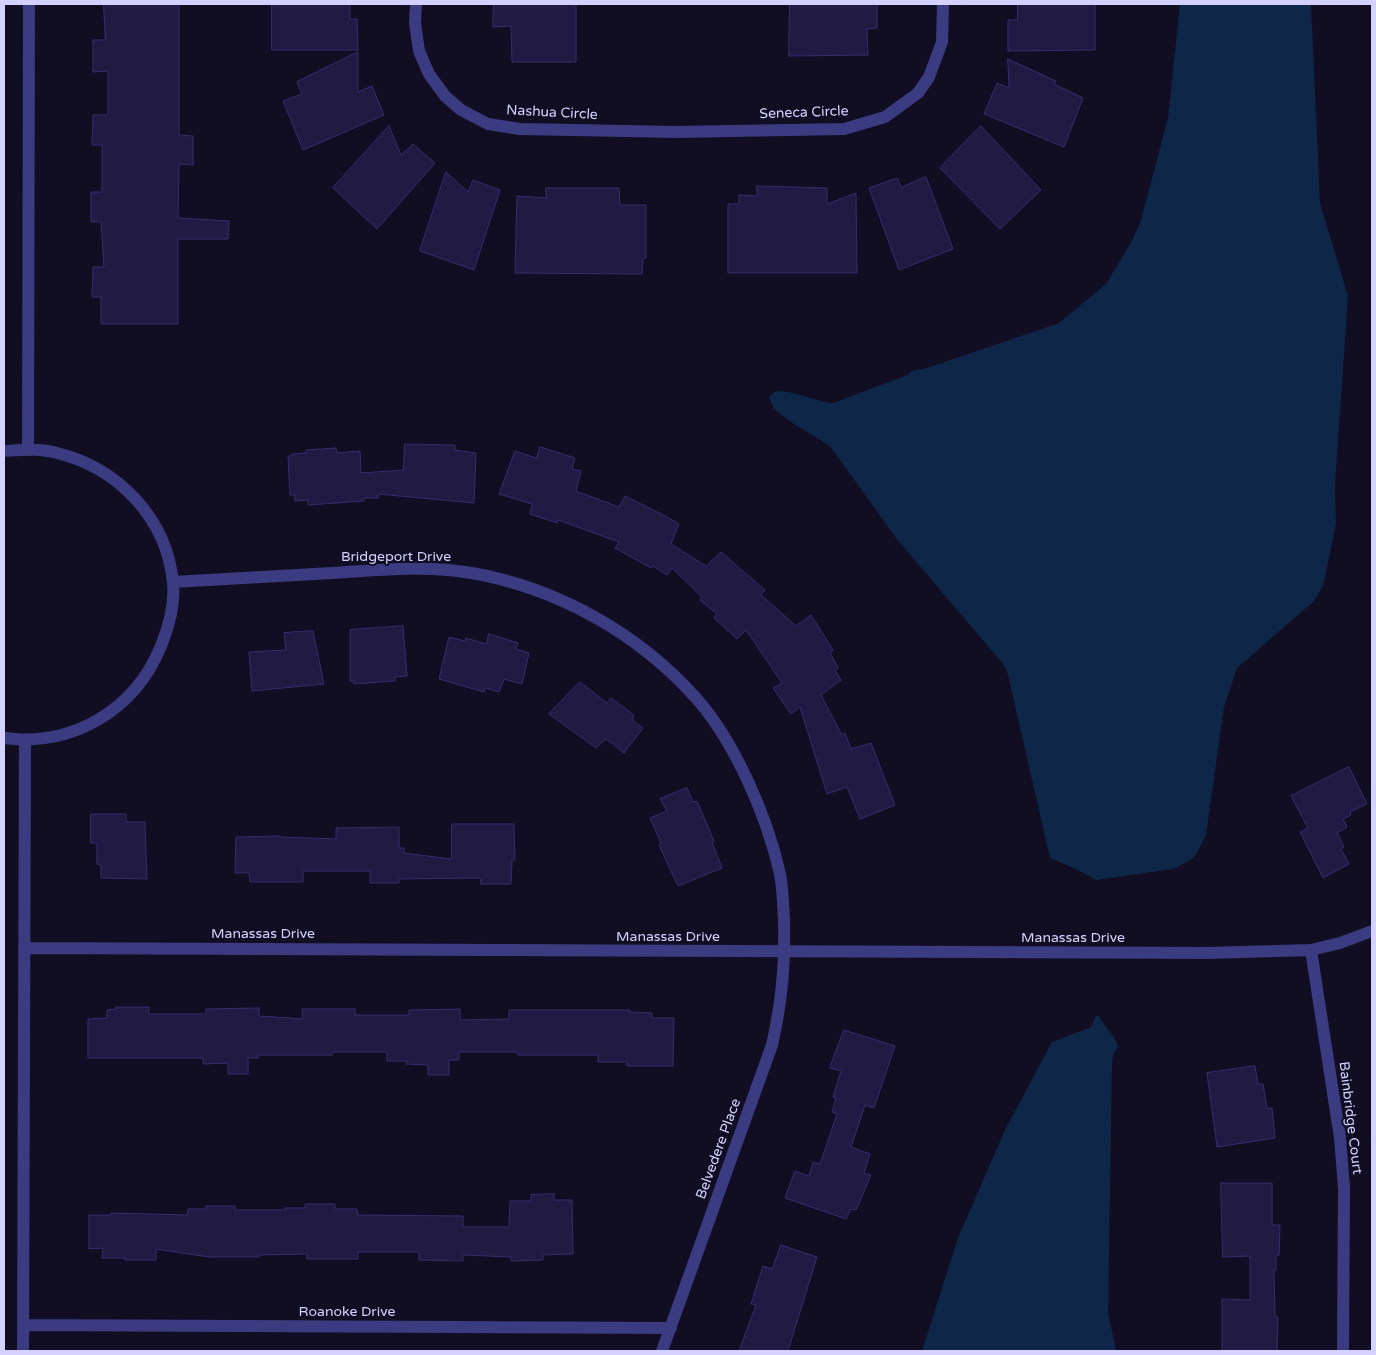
<!DOCTYPE html>
<style>
body{margin:0}
#map{position:relative;width:1376px;height:1355px;overflow:hidden;background:#110e23;font-family:"Varela Round",sans-serif}
canvas{display:block}
.frame{position:absolute;inset:0;border:5px solid #d4d1fe;pointer-events:none}
</style>
<div id="map">
<canvas width="1376" height="1355"></canvas>
<div class="frame"></div>
</div>
<script>
const ctx = document.querySelector('canvas').getContext('2d');
ctx.lineJoin = 'round';
function fill(path, color) {
  ctx.fillStyle = color;
  ctx.fill(path, 'evenodd');
}
function strokePath(path, color, width, dash) {
  ctx.strokeStyle = color;
  ctx.lineWidth = width;
  ctx.lineCap = dash ? 'butt' : 'round';
  ctx.setLineDash(dash || []);
  ctx.stroke(path);
}
function label(font, color, halo, rows, align = 'center') {
  ctx.font = font + ' "Varela Round",sans-serif';
  ctx.lineWidth = 4;
  ctx.setLineDash([]);
  ctx.textBaseline = 'middle';
  ctx.strokeStyle = halo;
  ctx.fillStyle = color;
  for (const [text, x, y, turn = 0] of rows) {
    ctx.save();
    ctx.translate(x, y);
    ctx.rotate((+turn || 0) * Math.PI / 180);
    ctx.textAlign = isNaN(turn) ? turn : align;
    if (halo) ctx.strokeText(text, 0, 0);
    ctx.fillText(text, 0, 0);
    ctx.restore();
  }
}
fill(new Path2D(`
 M 1180,4 L 1311,4 L 1320,203 L 1348,296 L 1335,485 L 1336,524 L 1325,577 L 1323,586 L 1313,602 L 1237,668 L 1224,707 L 1206,835 L 1197,853 L 1191,860 L 1173,869 L 1096,880 L 1078,870 L 1050,858 L 1008,675 L 1004,665 L 896,538 L 830,446 L 797,426 L 780,414 L 773,407 L 769,397 L 776,391 C 796,391 813,401 833,403 L 907,375 L 914,370 L 924,369 L 1059,323 L 1106,284 L 1133,239 L 1141,220 L 1168,118 Z
 M 1096,1016 L 1099,1016 C 1105,1027 1114,1034 1118,1046 L 1113,1056 L 1112,1066 L 1108,1312 L 1116,1351 L 922,1351 L 958,1238 L 1005,1130 L 1052,1042 L 1091,1027 Z`), '#0e2647');
const building = new Path2D(`
 M 104,4 L 179,4 L 179,135 L 193,136 L 193,165 L 179,164 L 178,218 L 229,221 L 228,239 L 178,239 L 178,324 L 101,324 L 101,297 L 92,297 L 93,267 L 104,267 L 101,222 L 91,222 L 91,192 L 102,192 L 102,145 L 92,145 L 93,115 L 108,115 L 108,71 L 93,72 L 93,40 L 105,40 Z
 M 272,4 L 350,4 L 350,19 L 357,19 L 358,50 L 272,50 Z
 M 494,4 L 576,4 L 576,62 L 512,62 L 511,26 L 493,27 Z
 M 790,4 L 877,4 L 877,28 L 867,29 L 868,55 L 789,56 Z
 M 1018,4 L 1095,4 L 1095,50 L 1008,51 L 1008,20 L 1017,20 Z
 M 358,52 L 358,92 L 372,86 L 384,115 L 303,150 L 283,101 L 302,94 L 297,82 Z
 M 1008,59 L 1056,81 L 1054,84 L 1083,98 L 1064,147 L 984,114 L 997,83 L 1009,88 Z
 M 389,126 L 401,155 L 413,144 L 435,163 L 377,229 L 333,188 Z
 M 981,126 L 1041,190 L 1000,229 L 940,168 Z
 M 446,172 L 468,192 L 473,180 L 500,190 L 474,270 L 420,251 Z
 M 926,177 L 953,249 L 899,270 L 869,188 L 897,178 L 901,187 Z
 M 757,186 L 827,188 L 827,204 L 856,193 L 857,273 L 728,273 L 728,204 L 739,204 L 739,195 L 757,196 Z
 M 546,188 L 619,188 L 620,205 L 646,205 L 646,258 L 643,258 L 642,274 L 515,273 L 517,196 L 546,198 Z
 M 405,444 L 455,445 L 455,450 L 476,453 L 474,503 L 378,494 L 378,498 L 364,498 L 364,501 L 308,505 L 308,500 L 295,501 L 295,495 L 290,495 L 288,456 L 292,456 L 292,454 L 306,453 L 306,450 L 336,448 L 337,453 L 360,451 L 361,473 L 403,470 Z
 M 540,447 L 575,458 L 572,469 L 581,471 L 576,491 L 619,507 L 625,496 L 667,517 L 679,524 L 671,544 L 706,566 L 721,552 L 765,590 L 761,595 L 796,626 L 811,615 L 833,650 L 830,653 L 838,668 L 835,670 L 841,680 L 821,695 L 842,735 L 845,733 L 851,749 L 871,743 L 895,805 L 860,819 L 847,787 L 827,794 L 800,707 L 791,714 L 773,688 L 782,683 L 746,630 L 737,639 L 714,618 L 717,614 L 700,600 L 702,597 L 672,568 L 667,575 L 653,566 L 651,568 L 615,548 L 619,542 L 558,520 L 557,523 L 530,514 L 532,504 L 499,494 L 515,451 L 536,458 Z
 M 403,626 L 407,676 L 395,677 L 395,681 L 354,684 L 354,681 L 350,681 L 350,630 Z
 M 313,631 L 324,684 L 252,691 L 249,652 L 286,650 L 284,633 Z
 M 489,634 L 518,643 L 516,649 L 529,653 L 522,684 L 504,679 L 499,692 L 485,688 L 484,692 L 439,679 L 449,637 L 465,641 L 466,638 L 486,644 Z
 M 580,682 L 607,703 L 611,698 L 634,715 L 632,720 L 643,728 L 624,753 L 606,739 L 596,748 L 549,714 Z
 M 1349,767 L 1367,804 L 1350,812 L 1351,815 L 1343,819 L 1347,827 L 1337,833 L 1344,847 L 1341,849 L 1349,864 L 1323,878 L 1300,832 L 1308,828 L 1291,796 Z
 M 687,788 L 693,802 L 697,801 L 714,841 L 712,842 L 722,868 L 678,886 L 659,845 L 661,843 L 650,818 L 667,811 L 660,799 Z
 M 91,814 L 126,814 L 126,822 L 145,822 L 147,879 L 101,878 L 101,865 L 97,864 L 97,843 L 91,843 Z
 M 452,824 L 514,824 L 515,860 L 512,860 L 511,884 L 481,884 L 480,878 L 399,879 L 399,883 L 370,883 L 370,871 L 303,871 L 303,882 L 250,882 L 249,873 L 235,873 L 236,837 L 280,836 L 280,837 L 336,839 L 336,828 L 399,827 L 399,848 L 404,848 L 404,853 L 451,859 Z
 M 116,1007 L 149,1007 L 149,1014 L 206,1014 L 206,1009 L 259,1008 L 259,1016 L 303,1019 L 302,1009 L 355,1009 L 355,1015 L 409,1015 L 409,1010 L 460,1009 L 460,1020 L 509,1019 L 509,1010 L 630,1010 L 630,1012 L 652,1013 L 652,1018 L 674,1018 L 673,1066 L 627,1066 L 627,1062 L 598,1062 L 598,1055 L 518,1055 L 518,1052 L 459,1052 L 459,1060 L 449,1060 L 449,1075 L 428,1075 L 428,1065 L 406,1064 L 407,1061 L 387,1061 L 387,1052 L 332,1052 L 332,1055 L 258,1055 L 258,1058 L 248,1058 L 248,1074 L 228,1074 L 228,1063 L 203,1064 L 203,1058 L 88,1058 L 88,1019 L 107,1018 L 107,1010 L 116,1009 Z
 M 844,1030 L 895,1046 L 874,1108 L 865,1105 L 851,1147 L 870,1154 L 864,1173 L 871,1175 L 856,1210 L 851,1209 L 846,1219 L 785,1198 L 795,1171 L 809,1176 L 813,1162 L 820,1164 L 837,1114 L 832,1112 L 836,1098 L 833,1097 L 841,1071 L 830,1068 Z
 M 1255,1066 L 1258,1084 L 1263,1084 L 1267,1109 L 1272,1108 L 1275,1138 L 1217,1147 L 1207,1073 Z
 M 1221,1183 L 1272,1183 L 1272,1225 L 1280,1225 L 1279,1255 L 1276,1256 L 1276,1270 L 1274,1270 L 1275,1317 L 1278,1317 L 1277,1351 L 1222,1351 L 1222,1299 L 1250,1300 L 1250,1256 L 1223,1257 Z
 M 554,1194 L 554,1200 L 572,1200 L 573,1254 L 543,1255 L 543,1260 L 511,1261 L 511,1257 L 463,1255 L 463,1261 L 419,1260 L 419,1252 L 358,1252 L 358,1259 L 307,1259 L 307,1254 L 259,1255 L 259,1257 L 209,1257 L 156,1249 L 156,1260 L 125,1260 L 125,1258 L 102,1258 L 103,1248 L 89,1249 L 89,1215 L 111,1215 L 111,1213 L 187,1215 L 188,1209 L 206,1209 L 206,1206 L 235,1206 L 235,1210 L 285,1210 L 285,1208 L 305,1208 L 305,1204 L 335,1204 L 335,1209 L 357,1209 L 358,1215 L 463,1216 L 463,1227 L 509,1227 L 510,1201 L 531,1201 L 531,1195 Z
 M 781,1245 L 817,1257 L 788,1351 L 739,1351 L 756,1305 L 751,1304 L 763,1266 L 772,1269 Z`);
fill(building, '#211b43');
strokePath(building, '#372d6f', 1);
strokePath(new Path2D(`
 M 416,4 L 415,23 L 419,51 L 429,74 L 445,96 L 461,110 L 488,124 L 520,129 L 677,132 L 844,129 L 885,117 L 918,93 L 929,77 L 942,42 L 943,4
 M 28,449 L 29,4
 M 4,451 C 21,450 39,448 57,453 C 118,468 167,518 173,583 C 175,604 169,626 161,646 C 135,710 73,747 4,738
 M 173,582 C 226,579 279,576 332,573 C 378,570 426,565 472,573 C 557,588 638,633 696,698 C 735,742 767,816 780,874 C 783,889 783,905 784,920 C 785,965 782,1001 772,1045 L 662,1351
 M 24,948 L 1207,953 L 1311,950 L 1340,943 L 1372,931
 M 1311,950 L 1340,1138 L 1344,1188 L 1343,1351
 M 23,1325 L 671,1328
 M 23,1351 L 25,741`), '#3a3b81', 12);
label('14px', '#d4d1fe', '#110e23', [
 ["Nashua Circle",552,113,3],
 ["Seneca Circle",804,113,-2],
 ["Bridgeport Drive",396,557],
 ["Manassas Drive",263,934],
 ["Manassas Drive",668,937],
 ["Manassas Drive",1073,938],
 ["Bainbridge Court",1350,1118,83],
 ["Belvedere Place",719,1149,-70],
 ["Roanoke Drive",347,1312]
]);
</script>
